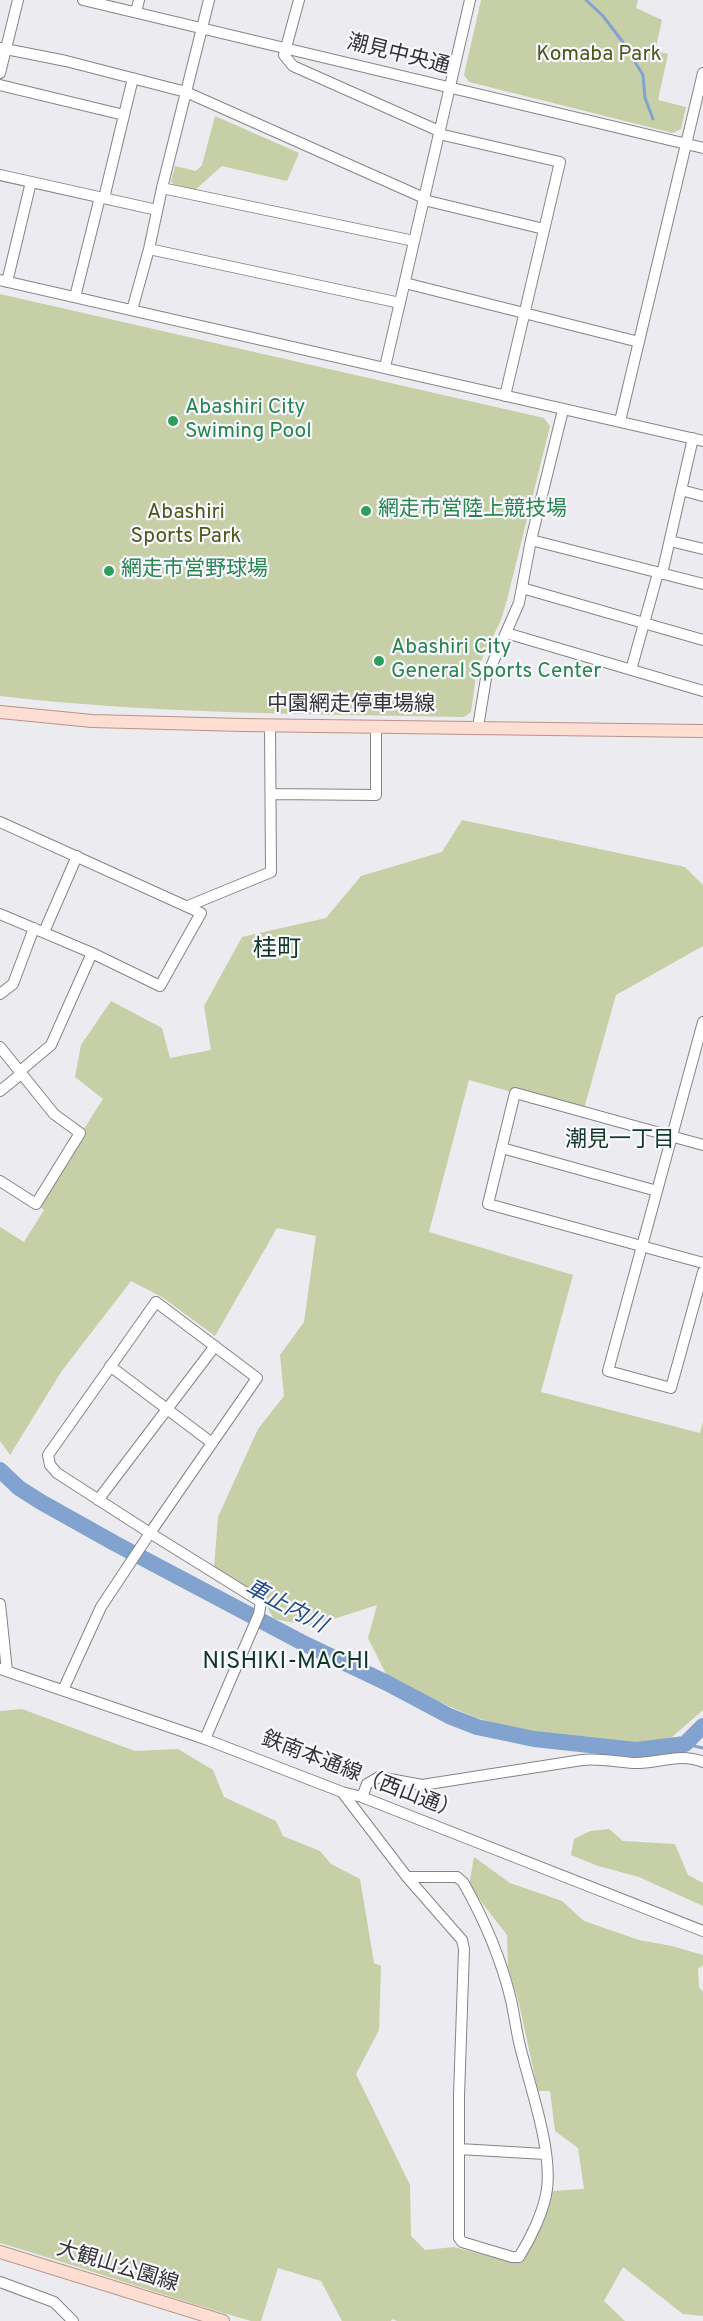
<!DOCTYPE html>
<meta charset="utf-8">
<style>
body{margin:0}
canvas{display:block;background:#ebebf0}
</style>
<canvas width="703" height="2321"></canvas>
<script>
const ctx = document.querySelector('canvas').getContext('2d');
ctx.lineJoin = 'round';
function fill(path, color) {
  ctx.fillStyle = color;
  ctx.fill(path, 'evenodd');
}
function strokePath(path, color, width, dash) {
  ctx.strokeStyle = color;
  ctx.lineWidth = width;
  ctx.lineCap = dash ? 'butt' : 'round';
  ctx.setLineDash(dash || []);
  ctx.stroke(path);
}
function label(font, color, halo, rows, align = 'center') {
  ctx.font = font + ' Overpass,"Noto Sans JP",sans-serif';
  ctx.lineWidth = 4.5;
  ctx.setLineDash([]);
  ctx.textBaseline = 'middle';
  ctx.strokeStyle = halo;
  ctx.fillStyle = color;
  for (const [text, x, y, turn = 0] of rows) {
    ctx.save();
    ctx.translate(x, y);
    ctx.rotate((+turn || 0) * Math.PI / 180);
    ctx.textAlign = isNaN(turn) ? turn : align;
    if (halo) ctx.strokeText(text, 0, 0);
    ctx.fillText(text, 0, 0);
    ctx.restore();
  }
}
fill(new Path2D(`
 M 481,0 L 638,0 L 636,8 L 662,20 L 655,51 L 668,54 L 658,100 L 686,107 L 681,129 L 673,133 L 469,82 L 464,75 Z
 M 215,116 L 299,153 L 287,181 L 222,166 L 195,190 L 173,184 L 171,181 L 175,166 L 196,171 L 202,165 Z
 M 0,294 L 544,418 L 550,426 L 507,600 L 501,620 L 477,669 L 471,712 L 464,717 C 309,714 154,714 0,696 Z
 M 462,820 L 685,867 L 703,885 L 703,946 L 616,995 L 583,1112 L 469,1080 L 429,1232 L 573,1275 L 541,1392 L 700,1433 L 703,1422 L 703,1710 L 672,1737 L 648,1745 L 625,1745 L 583,1737 L 517,1730 L 474,1717 L 389,1680 L 368,1638 L 377,1605 L 312,1626 L 274,1619 L 262,1598 L 214,1568 L 218,1517 L 258,1429 L 284,1396 L 280,1355 L 304,1322 L 316,1236 L 277,1228 L 215,1336 L 162,1297 L 131,1281 L 61,1372 L 10,1455 L 0,1441 L 0,1227 L 24,1242 L 44,1210 L 36,1204 L 103,1099 L 75,1077 L 81,1045 L 111,1001 L 162,1028 L 170,1058 L 211,1050 L 204,1006 L 242,937 L 326,918 L 361,876 L 442,852 Z
 M 22,1709 L 135,1751 L 178,1749 L 213,1770 L 224,1797 L 276,1821 L 283,1836 L 320,1851 L 331,1864 L 360,1879 L 374,1963 L 381,1966 L 379,2030 L 356,2074 L 410,2185 L 411,2236 L 425,2250 L 454,2247 L 511,2262 L 519,2262 L 542,2219 L 552,2191 L 584,2189 L 578,2148 L 555,2131 L 550,2091 L 538,2091 L 518,1999 L 508,1968 L 507,1935 L 469,1886 L 474,1857 L 510,1883 L 562,1901 L 584,1921 L 639,1940 L 672,1946 L 703,1955 L 703,1965 L 698,1969 L 699,1987 L 703,1992 L 703,2316 L 683,2314 L 623,2267 L 604,2301 L 625,2321 L 397,2321 L 392,2319 L 391,2321 L 342,2321 L 321,2281 L 278,2268 L 261,2321 L 251,2321 C 167,2297 84,2268 0,2243 L 0,1711 Z
 M 609,1829 L 623,1841 L 675,1844 L 688,1875 L 703,1883 L 703,1906 L 639,1877 L 598,1866 L 571,1855 L 574,1839 L 590,1831 Z`), '#c7cfa6');
strokePath(new Path2D(`
 M 586,0 L 603,16 L 622,41 L 643,75 L 645,98 L 653,119
 M 685,1744 L 703,1748`), '#82a3d0', 3);
strokePath(new Path2D(`
 M 0,1470 L 19,1488 L 41,1502 L 116,1544 L 305,1644 L 387,1683 L 449,1716 L 477,1727 L 534,1739 L 636,1750 L 685,1744 L 703,1726`), '#82a3d0', 16);
const minor = new Path2D(`
 M 83,0 L 703,148
 M 299,0 L 284,55 L 293,66 L 439,131
 M 136,12 L 139,0
 M 0,48 L 66,61 L 186,92 L 424,198
 M 0,73 L 18,0
 M 0,85 L 124,115
 M 439,134 L 560,162 L 505,396
 M 0,175 L 157,210
 M 162,188 L 414,241
 M 104,198 L 133,78
 M 424,200 L 544,229
 M 149,249 L 400,303
 M 0,280 L 703,441
 M 7,282 L 31,182
 M 405,283 L 639,342
 M 75,297 L 100,197
 M 132,310 L 149,249 L 162,188 L 209,0
 M 385,367 L 470,0
 M 620,421 L 703,73
 M 681,490 L 703,496
 M 531,540 L 703,584
 M 670,541 L 703,549
 M 662,574 L 693,438
 M 522,588 L 703,640
 M 506,633 L 703,691
 M 631,670 L 658,573
 M 478,727 L 486,678 L 519,603 L 531,540 L 563,410
 M 271,794 L 376,795 L 376,726
 M 0,822 L 201,913 L 160,986 L 92,953 L 0,914
 M 188,906 L 271,872 L 270,726
 M 44,932 L 77,856
 M 0,994 L 13,984 L 34,928
 M 703,1022 L 608,1371 L 671,1388 L 703,1272
 M 0,1047 L 54,1114 L 80,1133 L 36,1204 L 0,1181
 M 19,1072 L 51,1045 L 92,953
 M 0,1091 L 21,1074
 M 703,1145 L 515,1093 L 488,1204 L 703,1263
 M 502,1148 L 657,1191
 M 156,1302 L 257,1378 L 150,1533 L 57,1473 L 50,1465 L 48,1455 Z
 M 110,1366 L 212,1443
 M 98,1500 L 215,1346
 M 0,1604 L 7,1671
 M 0,1669 L 205,1739 L 342,1792 L 362,1797 L 703,1931
 M 63,1690 L 101,1607 L 150,1533 L 261,1602 L 259,1614 L 205,1739
 M 342,1792 L 407,1877
 M 362,1797 L 367,1784 L 379,1777 L 422,1785 L 582,1760 C 600,1758 616,1762 633,1763 C 657,1764 680,1752 703,1762
 M 407,1877 L 457,1877 L 463,1882 C 484,1919 501,1958 511,2000 C 515,2018 517,2037 522,2054 C 532,2092 552,2151 547,2189 C 544,2211 531,2238 519,2257 L 512,2257 L 462,2242 L 459,2238 L 459,2096 L 464,1949 L 462,1940 Z
 M 459,2149 L 545,2154
 M 0,2282 L 54,2302 L 73,2321`);
const major = new Path2D(`
 M 0,712 L 92,721 L 242,725 L 703,731
 M 0,2252 L 223,2321`);
strokePath(minor, '#848489', 12);
strokePath(major, '#b89489', 14);
strokePath(minor, '#fff', 10);
strokePath(major, '#feddd3', 12);
for (const [x, y, r, color] of [
 [173,421,6,"#2e9e5b"],
 [366,511,6,"#2e9e5b"],
 [109,571,6,"#2e9e5b"],
 [379,661,6,"#2e9e5b"]
]) {
  const dot = new Path2D();
  dot.arc(x, y, r, 0, 2 * Math.PI);
  ctx.fillStyle = color;
  ctx.fill(dot);
  strokePath(dot, '#f8f8fe', 2);
}
label('21px', '#353537', '#f8f8fe', [
 ["潮見中央通",398,56,14],
 ["中園網走停車場線",351,706],
 ["鉄南本通線（西山通）",360,1777,21],
 ["大観山公園線",117,2268,17]
]);
label('21px', '#505819', '#f8f8fe', [
 ["Komaba Park",599,56],
 ["Abashiri",186,514],
 ["Sports Park",186,538]
]);
label('21px', '#27864d', '#f8f8fe', [
 ["Abashiri City",185,409],
 ["Swiming Pool",185,433],
 ["網走市営陸上競技場",378,511],
 ["網走市営野球場",121,571],
 ["Abashiri City",391,649],
 ["General Sports Center",391,673]
], 'left');
label('22px', '#0f3924', '#f8f8fe', [
 ["潮見一丁目",620,1142]
]);
label('italic 22px', '#214c85', '#f8f8fe', [
 ["車止内川",285,1608,28]
]);
label('24px', '#0f3924', '#f8f8fe', [
 ["桂町",277,951],
 ["NISHIKI-MACHI",286,1663]
]);
</script>
